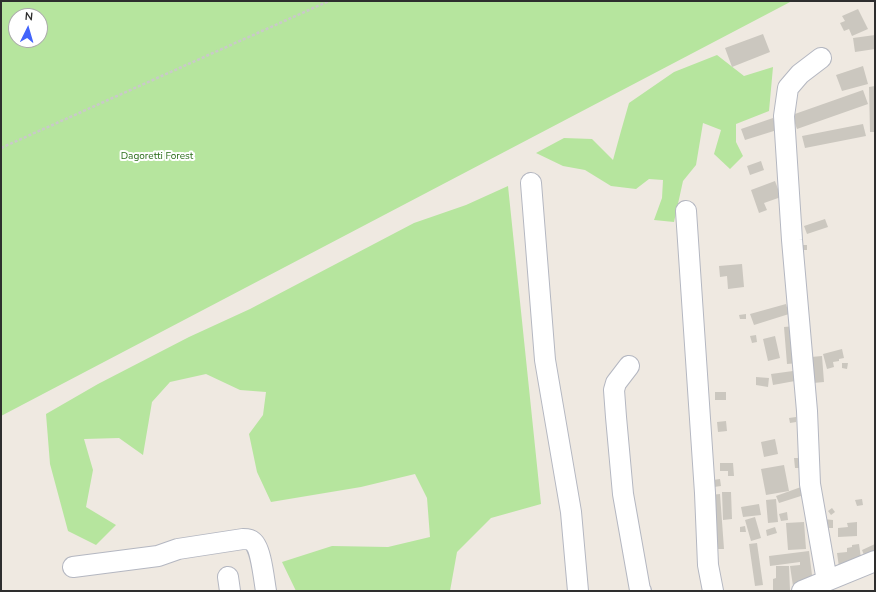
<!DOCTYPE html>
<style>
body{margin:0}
#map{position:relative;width:876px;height:592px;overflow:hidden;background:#efe9e1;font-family:"Nunito Sans",sans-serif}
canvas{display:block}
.frame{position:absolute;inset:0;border:2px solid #2e2e2e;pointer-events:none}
.north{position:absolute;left:8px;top:8px;width:40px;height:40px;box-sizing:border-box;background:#fff;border:1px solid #ababab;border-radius:50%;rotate:5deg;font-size:11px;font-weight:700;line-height:16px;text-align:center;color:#2e2e2e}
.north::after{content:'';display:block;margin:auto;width:14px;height:18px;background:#4264fb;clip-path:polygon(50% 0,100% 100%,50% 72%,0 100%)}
</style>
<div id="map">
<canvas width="876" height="592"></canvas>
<div class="frame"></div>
<div class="north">N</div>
</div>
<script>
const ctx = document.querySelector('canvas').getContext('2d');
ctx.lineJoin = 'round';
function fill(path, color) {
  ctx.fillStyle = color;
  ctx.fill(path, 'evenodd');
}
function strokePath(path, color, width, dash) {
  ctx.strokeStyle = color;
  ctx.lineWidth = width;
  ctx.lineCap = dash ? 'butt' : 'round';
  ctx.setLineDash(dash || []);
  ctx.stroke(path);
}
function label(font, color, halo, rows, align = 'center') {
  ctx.font = font + ' "Nunito Sans",sans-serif';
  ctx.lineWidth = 4;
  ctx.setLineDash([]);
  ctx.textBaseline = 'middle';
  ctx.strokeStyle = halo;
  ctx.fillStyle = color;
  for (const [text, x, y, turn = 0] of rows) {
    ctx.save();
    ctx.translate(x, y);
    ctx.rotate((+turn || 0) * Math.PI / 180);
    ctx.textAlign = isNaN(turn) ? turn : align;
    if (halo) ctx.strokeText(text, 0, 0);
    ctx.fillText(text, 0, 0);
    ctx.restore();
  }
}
fill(new Path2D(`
 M 1,1 L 792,1 L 1,416 ZM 16,16 L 40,16 L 40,40 L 16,40 Z
 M 717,55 L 744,76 L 773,67 L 769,111 L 736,124 L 736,142 L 743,156 L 730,169 L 714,154 L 721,130 L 703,123 L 696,165 L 683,181 L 674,222 L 654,220 L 662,198 L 663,180 L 649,179 L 636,189 L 611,186 L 585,170 L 563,166 L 536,153 L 564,138 L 592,139 L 613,160 L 621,131 L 629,103 L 674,72 Z
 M 508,186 L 541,504 L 491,518 L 457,552 L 450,591 L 296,591 L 282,562 L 332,546 L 388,547 L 430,537 L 427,498 L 415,474 L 361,487 L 271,502 L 257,472 L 249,434 L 263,415 L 266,392 L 240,390 L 206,374 L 170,382 L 152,402 L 143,455 L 119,438 L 84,439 L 93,470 L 86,507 L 116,525 L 96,545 L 68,531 L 50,464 L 46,414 L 98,384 L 189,337 L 250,309 L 414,223 L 466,205 Z`), '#b6e59e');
fill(new Path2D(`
 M 858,9 L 868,29 L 852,36 L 849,29 L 844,31 L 840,23 L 845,21 L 842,16 Z
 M 763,34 L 770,52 L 732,67 L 725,48 Z
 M 875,35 L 875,49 L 855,52 L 853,38 Z
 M 863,66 L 868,84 L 842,91 L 836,75 Z
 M 875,86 L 875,132 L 870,132 L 869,87 Z
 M 863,90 L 868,104 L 797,129 L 792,115 Z
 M 773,118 L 777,130 L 745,140 L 741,129 Z
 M 863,124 L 866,136 L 805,148 L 802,136 Z
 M 761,161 L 764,170 L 750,175 L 747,166 Z
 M 775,181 L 781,197 L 764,203 L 767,210 L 759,213 L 751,190 Z
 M 825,219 L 828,227 L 807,234 L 804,226 Z
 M 803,245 L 807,245 L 807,250 L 803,250 Z
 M 742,264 L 744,287 L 728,289 L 727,276 L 720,277 L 719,266 Z
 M 786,304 L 789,314 L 754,325 L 750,314 Z
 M 746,314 L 746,319 L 740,319 L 739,315 Z
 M 796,326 L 799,363 L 787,364 L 784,327 Z
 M 756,335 L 757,342 L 752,343 L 750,336 Z
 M 775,336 L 780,358 L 768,361 L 763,339 Z
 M 842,349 L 844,358 L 839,359 L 839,361 L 833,362 L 834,367 L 827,369 L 823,354 Z
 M 822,356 L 824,382 L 813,383 L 811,357 Z
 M 842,363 L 848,363 L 847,369 L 842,368 Z
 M 793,371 L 795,381 L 773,385 L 771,374 Z
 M 756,377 L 769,378 L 768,387 L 756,385 Z
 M 715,392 L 726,392 L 726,400 L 715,400 Z
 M 796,417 L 796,422 L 790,423 L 789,418 Z
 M 726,421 L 727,431 L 718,432 L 717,422 Z
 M 775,439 L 778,454 L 764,457 L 761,442 Z
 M 794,458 L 802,458 L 803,468 L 795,468 Z
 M 720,463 L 733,463 L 734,476 L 728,476 L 728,471 L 720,471 Z
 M 784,465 L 789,491 L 766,495 L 761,469 Z
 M 720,479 L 721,486 L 714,487 L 713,480 Z
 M 801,487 L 804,495 L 779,503 L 776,496 Z
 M 722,492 L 731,492 L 732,519 L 723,520 Z
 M 720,494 L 724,549 L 714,549 L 710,495 Z
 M 776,499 L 778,522 L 768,523 L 766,500 Z
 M 862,499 L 863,505 L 857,506 L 855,500 Z
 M 759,504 L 761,515 L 743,517 L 741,507 Z
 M 832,508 L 835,512 L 831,515 L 828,511 Z
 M 787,512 L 788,520 L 781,521 L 779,514 Z
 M 755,517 L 761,538 L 751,541 L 745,520 Z
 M 823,519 L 833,520 L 833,528 L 822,528 Z
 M 804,522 L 806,549 L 788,550 L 786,523 Z
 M 857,522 L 857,536 L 838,537 L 838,528 L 848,527 L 847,523 Z
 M 745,526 L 746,532 L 740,532 L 740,527 Z
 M 775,527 L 777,533 L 767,536 L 766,530 Z
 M 757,543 L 763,585 L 755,586 L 749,544 Z
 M 859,544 L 862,565 L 839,567 L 837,553 L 847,552 L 847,548 L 852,547 L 852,545 Z
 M 875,544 L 875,556 L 866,560 L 862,550 Z
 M 809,551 L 813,583 L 793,586 L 790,566 L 800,565 L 800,562 L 770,566 L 769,556 Z
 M 776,566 L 789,566 L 790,590 L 773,590 L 773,579 L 776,578 Z`), '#cbc7bf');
const minor = new Path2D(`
 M 821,58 L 800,74 L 788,88 L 784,116 L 792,240 L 807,411 L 810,484 L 827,581
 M 531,183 L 545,360 L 571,512 L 578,591
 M 686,211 L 705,493 L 708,565 L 713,591
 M 629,366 L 616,383 L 614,390 L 616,417 L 623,494 L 640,590 L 641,591
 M 73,567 L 158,556 L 178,549 L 243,539 C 246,539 250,539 252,541 C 261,546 264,580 266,591
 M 228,577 L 230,591
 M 802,591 L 875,561`);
strokePath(minor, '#b4b7c1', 22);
strokePath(new Path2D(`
 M 1,148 L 329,1`), '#c9c9c9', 2.5, [3, 2]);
strokePath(minor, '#fff', 20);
label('10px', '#2c6e1b', '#fff', [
 ["Dagoretti Forest",157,157]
]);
</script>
